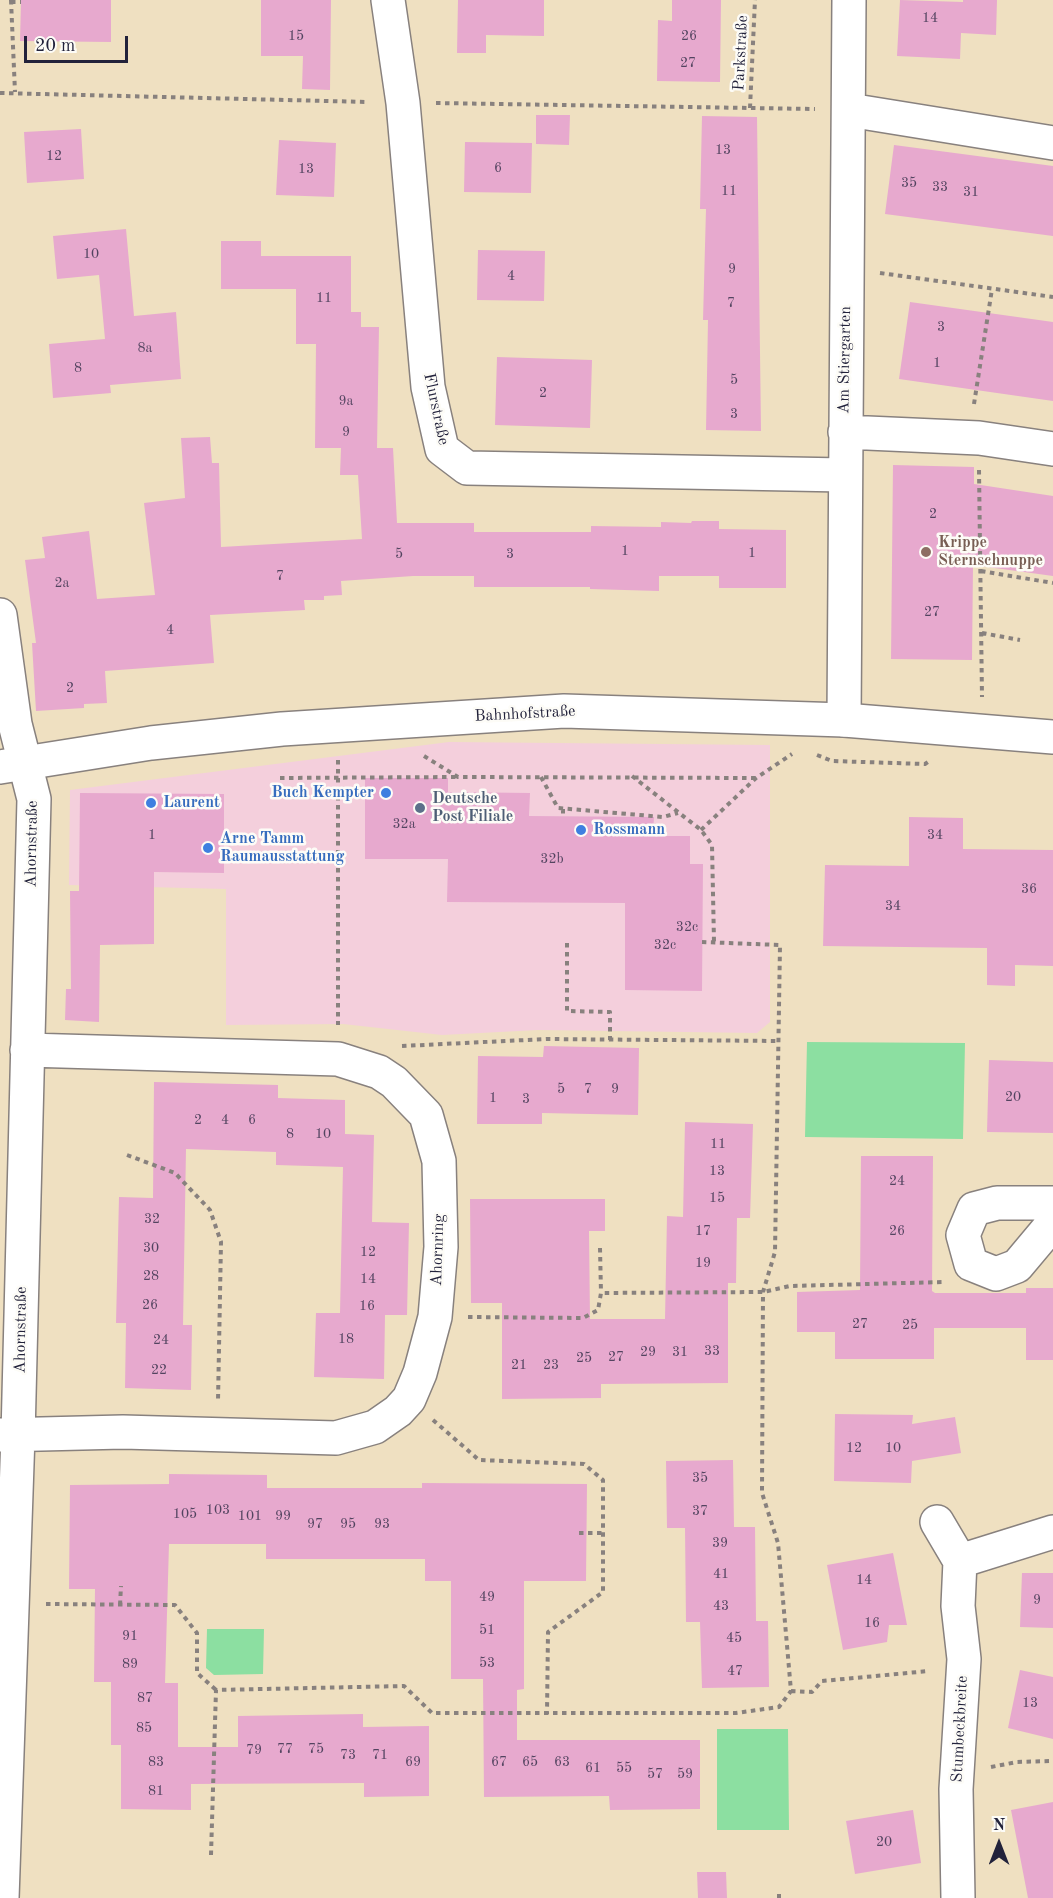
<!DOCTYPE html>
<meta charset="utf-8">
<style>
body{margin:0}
#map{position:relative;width:1053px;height:1898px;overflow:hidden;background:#efe0c1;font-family:"Old Standard TT",serif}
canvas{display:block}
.north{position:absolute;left:969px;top:1814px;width:60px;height:60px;-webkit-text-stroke:4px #fdfcf7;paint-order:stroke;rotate:0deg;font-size:16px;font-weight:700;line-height:24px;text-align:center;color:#22223b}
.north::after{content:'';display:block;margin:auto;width:21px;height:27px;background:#22223b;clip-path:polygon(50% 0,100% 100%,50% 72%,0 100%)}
.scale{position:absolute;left:24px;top:36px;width:104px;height:27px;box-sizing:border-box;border:3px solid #22223b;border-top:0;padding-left:8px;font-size:18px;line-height:21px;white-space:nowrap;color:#22223b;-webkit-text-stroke:4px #fdfcf7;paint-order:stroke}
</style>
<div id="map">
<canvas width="1053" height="1898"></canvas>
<div class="north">N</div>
<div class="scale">20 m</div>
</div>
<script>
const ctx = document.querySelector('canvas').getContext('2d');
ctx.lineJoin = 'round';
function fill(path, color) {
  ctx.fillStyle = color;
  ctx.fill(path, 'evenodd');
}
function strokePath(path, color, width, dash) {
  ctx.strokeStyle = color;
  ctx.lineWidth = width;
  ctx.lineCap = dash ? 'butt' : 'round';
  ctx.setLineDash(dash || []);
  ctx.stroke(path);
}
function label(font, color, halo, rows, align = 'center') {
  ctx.font = font + ' "Old Standard TT",serif';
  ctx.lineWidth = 5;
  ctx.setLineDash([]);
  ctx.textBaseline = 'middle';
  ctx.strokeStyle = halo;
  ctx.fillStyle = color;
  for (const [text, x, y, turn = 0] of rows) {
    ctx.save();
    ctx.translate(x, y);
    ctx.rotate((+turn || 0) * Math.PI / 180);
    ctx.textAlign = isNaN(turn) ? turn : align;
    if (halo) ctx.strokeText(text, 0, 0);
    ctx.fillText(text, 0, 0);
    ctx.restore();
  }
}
fill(new Path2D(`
 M 449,742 L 770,745 L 770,1022 L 757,1033 L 538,1030 L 442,1035 L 343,1024 L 226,1025 L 226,889 L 69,885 L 70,790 Z`), '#f4cfdc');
fill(new Path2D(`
 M 807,1042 L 965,1043 L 963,1139 L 805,1137 Z
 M 207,1629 L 264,1629 L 263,1674 L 214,1675 L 206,1668 Z
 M 717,1729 L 788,1729 L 789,1830 L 717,1830 Z`), '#8cdfa1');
fill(new Path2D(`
 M 21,0 L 111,0 L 111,42 L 20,41 Z
 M 261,0 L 331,0 L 330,90 L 302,89 L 303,56 L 261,56 Z
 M 458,0 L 544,0 L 544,36 L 486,35 L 486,53 L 457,53 Z
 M 672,0 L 721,0 L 720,82 L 657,81 L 658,20 L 672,21 Z
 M 900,0 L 963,2 L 963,0 L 997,0 L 996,35 L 961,33 L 960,59 L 897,56 Z
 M 536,115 L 570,115 L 569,145 L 536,144 Z
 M 702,116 L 757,117 L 761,431 L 706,430 L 708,320 L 703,320 L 706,209 L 700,209 Z
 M 81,129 L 84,179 L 27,183 L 24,132 Z
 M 279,140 L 336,143 L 334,197 L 276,195 Z
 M 465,142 L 532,143 L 531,193 L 464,192 Z
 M 894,145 L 1053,166 L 1053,236 L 885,214 Z
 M 126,229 L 134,316 L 176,312 L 181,379 L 110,385 L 111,393 L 53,398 L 49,344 L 105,339 L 99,275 L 57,279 L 53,236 Z
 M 221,241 L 261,241 L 261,256 L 351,256 L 351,312 L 361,312 L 361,327 L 379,327 L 377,448 L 393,448 L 397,523 L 474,523 L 474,532 L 591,532 L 591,526 L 661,527 L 661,522 L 691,523 L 692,521 L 719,521 L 719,529 L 786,530 L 786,588 L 719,588 L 719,576 L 659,576 L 659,591 L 590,589 L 590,587 L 474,587 L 474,576 L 413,576 L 341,581 L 342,595 L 324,596 L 324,600 L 304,600 L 305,610 L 210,615 L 214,663 L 105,671 L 107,703 L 84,704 L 84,708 L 36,711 L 32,643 L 36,643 L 25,560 L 45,558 L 42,537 L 89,531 L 97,599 L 155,595 L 144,503 L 185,498 L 181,438 L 210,437 L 212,463 L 219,463 L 221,547 L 362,539 L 358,475 L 340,475 L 341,448 L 315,448 L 316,344 L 296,344 L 296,289 L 221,289 Z
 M 478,250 L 545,251 L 544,301 L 477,300 Z
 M 910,302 L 1053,322 L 1053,401 L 899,379 Z
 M 497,357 L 592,360 L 590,428 L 495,425 Z
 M 893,465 L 974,467 L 974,484 L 1053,496 L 1053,576 L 973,565 L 972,660 L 891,659 Z
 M 365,778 L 448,778 L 448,792 L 530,793 L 529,816 L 654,817 L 653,836 L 690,836 L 690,864 L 703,864 L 702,991 L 625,990 L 625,903 L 447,902 L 448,859 L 365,859 Z
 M 80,793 L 224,794 L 224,873 L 154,872 L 154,944 L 100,945 L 99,1022 L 65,1020 L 66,989 L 71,989 L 70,891 L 79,891 Z
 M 909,817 L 963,818 L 963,849 L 1053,850 L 1053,966 L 1015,965 L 1015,986 L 987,985 L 987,948 L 823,946 L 825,865 L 909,866 Z
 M 544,1046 L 639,1048 L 638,1115 L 542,1113 L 542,1124 L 477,1124 L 478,1056 L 543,1057 Z
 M 989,1060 L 1053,1062 L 1053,1133 L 987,1132 Z
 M 154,1082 L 278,1085 L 278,1098 L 345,1100 L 345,1134 L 374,1135 L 372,1222 L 409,1223 L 407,1315 L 385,1315 L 384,1379 L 314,1377 L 316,1313 L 340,1313 L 343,1167 L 276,1165 L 276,1152 L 186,1149 L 183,1325 L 192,1325 L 191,1390 L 125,1388 L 126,1323 L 116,1323 L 119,1197 L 153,1198 Z
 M 685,1122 L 753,1124 L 750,1218 L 737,1218 L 736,1283 L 728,1283 L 728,1383 L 601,1384 L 601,1398 L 502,1399 L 502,1303 L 471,1303 L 470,1199 L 605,1199 L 605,1231 L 589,1231 L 590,1319 L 665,1319 L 667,1216 L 683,1217 Z
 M 861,1156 L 933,1156 L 932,1291 L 935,1293 L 1026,1293 L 1026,1288 L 1053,1288 L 1053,1360 L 1026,1360 L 1026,1328 L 934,1328 L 934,1359 L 835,1359 L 835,1332 L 797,1332 L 797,1292 L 860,1290 Z
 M 835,1414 L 913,1415 L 912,1424 L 955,1417 L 961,1453 L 912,1461 L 911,1483 L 834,1481 Z
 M 733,1460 L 734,1527 L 755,1527 L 756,1621 L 768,1621 L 769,1687 L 702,1688 L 700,1622 L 686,1622 L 685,1528 L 667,1528 L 666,1461 Z
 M 169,1474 L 267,1475 L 267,1488 L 422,1488 L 422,1483 L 587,1484 L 586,1581 L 524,1581 L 524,1689 L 517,1690 L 517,1740 L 700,1740 L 700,1809 L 610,1810 L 609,1796 L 484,1797 L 483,1679 L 451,1679 L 451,1581 L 425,1581 L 425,1559 L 266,1559 L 266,1544 L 169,1544 L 165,1683 L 178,1683 L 178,1747 L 238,1747 L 238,1716 L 363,1714 L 363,1727 L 429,1726 L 429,1796 L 364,1797 L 364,1783 L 191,1784 L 191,1810 L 121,1809 L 121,1745 L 111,1745 L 111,1682 L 94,1682 L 95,1589 L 69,1589 L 70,1485 L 169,1484 Z
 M 893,1553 L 907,1625 L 889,1625 L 887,1642 L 843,1650 L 827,1565 Z
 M 1022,1573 L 1053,1573 L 1053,1628 L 1020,1627 Z
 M 1020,1670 L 1053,1677 L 1053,1739 L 1008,1728 Z
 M 1053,1802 L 1053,1898 L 1028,1898 L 1011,1810 Z
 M 913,1810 L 921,1863 L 855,1874 L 846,1821 Z
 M 697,1872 L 726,1872 L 727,1898 L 698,1898 Z`), '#e7a9ce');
const street = new Path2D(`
 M 388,0 L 403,103 L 428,387 L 442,449 L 467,468 L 844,475
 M 849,110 L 1053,143
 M 845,432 L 979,438 L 1053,449
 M 0,615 L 15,724 L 34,799 L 18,1435 L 2,1898
 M 844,720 L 849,0
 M 1053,1203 L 997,1203 L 974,1209 L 963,1235 L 971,1264 L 996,1274 L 1017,1266 L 1053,1223
 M 0,1435 L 123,1432 L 336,1438 L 375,1427 L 398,1411 L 409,1399 L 420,1373 L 435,1317 L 441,1247 L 439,1161 L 426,1115 L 394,1082 L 379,1072 L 338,1059 L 27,1050
 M 937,1522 L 960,1561
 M 958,1898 L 956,1789 L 964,1659 L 958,1606 L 960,1561 L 1053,1532`);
const secondary = new Path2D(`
 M 0,767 L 151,743 L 282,729 L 564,711 L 844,720 L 1053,737`);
strokePath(street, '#88817e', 36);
strokePath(secondary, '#88817e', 36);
strokePath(new Path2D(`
 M 11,0 L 15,92
 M 11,2 L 21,2
 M 0,93 L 368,102
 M 436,103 L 815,109
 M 750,108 L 755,0
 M 880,273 L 1053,297
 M 974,404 L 992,289
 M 979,470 L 982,697
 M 981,571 L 1053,583
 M 982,633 L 1020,640
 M 817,755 L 832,761 L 925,764 L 928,762
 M 424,756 L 458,777 L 755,778
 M 338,760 L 338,1025
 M 632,776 L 701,830 L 712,845 L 714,942
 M 541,777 L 558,808 L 663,817 L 678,813
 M 280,778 L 457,777
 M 563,809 L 563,816
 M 701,830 L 756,778 L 792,754
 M 567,943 L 567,1011 L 610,1012 L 610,1040
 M 402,1046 L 547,1039 L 779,1041
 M 127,1155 L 175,1173 L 210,1210 L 221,1242 L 218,1401
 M 600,1248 L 601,1293
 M 468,1317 L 583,1318 L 598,1310 L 601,1293 L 763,1292 L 790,1286 L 944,1282
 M 433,1420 L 479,1460 L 584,1464 L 603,1480 L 603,1592 L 548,1632 L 547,1714
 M 579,1533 L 603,1533
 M 46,1604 L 175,1605 L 197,1633 L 197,1673 L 216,1690
 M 120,1605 L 121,1586
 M 791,1691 L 812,1692 L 822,1681 L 929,1671
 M 991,1767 L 1017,1762 L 1053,1761
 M 211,1855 L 216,1690 L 404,1686 L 432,1713 L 736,1713 L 779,1707 L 791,1691 L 778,1543 L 762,1493 L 763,1292 L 775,1252 L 780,945 L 702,942
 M 779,1894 L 779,1898`), '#88817e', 4, [4.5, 4.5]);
strokePath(street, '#fff', 33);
strokePath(secondary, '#fff', 33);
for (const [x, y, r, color] of [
 [926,552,6,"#8d6e63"],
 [386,793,6,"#3f7fe0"],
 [151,803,6,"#3f7fe0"],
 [420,808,6,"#5c6f8a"],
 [581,830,6,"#3f7fe0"],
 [208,848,6,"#3f7fe0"]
]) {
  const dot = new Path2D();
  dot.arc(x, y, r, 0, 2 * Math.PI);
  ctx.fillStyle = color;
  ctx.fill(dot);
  strokePath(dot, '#fdfcf7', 2);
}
label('14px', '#534460', null, [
 ["14",930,18],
 ["15",296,36],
 ["26",689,36],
 ["27",688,63],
 ["13",723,150],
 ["12",54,156],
 ["6",498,168],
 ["13",306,169],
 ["35",909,183],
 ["33",940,187],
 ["11",729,191],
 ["31",971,192],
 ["10",91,254],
 ["9",732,269],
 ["4",511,276],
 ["11",324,298],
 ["7",731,303],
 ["3",941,327],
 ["8a",145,348],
 ["1",937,363],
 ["8",78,368],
 ["5",734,380],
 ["2",543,393],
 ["9a",346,401],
 ["3",734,414],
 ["9",346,432],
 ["2",933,514],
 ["1",625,551],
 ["1",752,553],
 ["5",399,554],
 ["3",510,554],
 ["7",280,576],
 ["2a",62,583],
 ["27",932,612],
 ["4",170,630],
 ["2",70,688],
 ["32a",404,824],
 ["1",152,835],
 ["34",935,835],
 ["32b",552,859],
 ["36",1029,889],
 ["34",893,906],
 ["32c",687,927],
 ["32c",665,945],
 ["5",561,1089],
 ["7",588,1089],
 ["9",615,1089],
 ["20",1013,1097],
 ["1",493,1098],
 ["3",526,1099],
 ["2",198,1120],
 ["4",225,1120],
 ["6",252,1120],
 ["8",290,1134],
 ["10",323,1134],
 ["11",718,1144],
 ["13",717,1171],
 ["24",897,1181],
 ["15",717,1198],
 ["32",152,1219],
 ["17",703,1231],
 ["26",897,1231],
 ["30",151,1248],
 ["12",368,1252],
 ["19",703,1263],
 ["28",151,1276],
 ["14",368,1279],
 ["26",150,1305],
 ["16",367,1306],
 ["27",860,1324],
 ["25",910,1325],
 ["18",346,1339],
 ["24",161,1340],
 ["33",712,1351],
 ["29",648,1352],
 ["31",680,1352],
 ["27",616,1357],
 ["25",584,1358],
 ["21",519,1365],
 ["23",551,1365],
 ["22",159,1370],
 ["12",854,1448],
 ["10",893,1448],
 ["35",700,1478],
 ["103",218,1510],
 ["37",700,1511],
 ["105",185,1514],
 ["101",250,1516],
 ["99",283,1516],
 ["97",315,1524],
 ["95",348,1524],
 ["93",382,1524],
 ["39",720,1543],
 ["41",721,1574],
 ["14",864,1580],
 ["49",487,1597],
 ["9",1037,1600],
 ["43",721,1606],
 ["16",872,1623],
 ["51",487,1630],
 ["91",130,1636],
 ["45",734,1638],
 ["53",487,1663],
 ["89",130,1664],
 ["47",735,1671],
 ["87",145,1698],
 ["13",1030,1703],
 ["85",144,1728],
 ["77",285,1749],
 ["75",316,1749],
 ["79",254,1750],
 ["73",348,1755],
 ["71",380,1755],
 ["83",156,1762],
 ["69",413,1762],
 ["67",499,1762],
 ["65",530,1762],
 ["63",562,1762],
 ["61",593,1768],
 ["55",624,1768],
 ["57",655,1774],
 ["59",685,1774],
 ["81",156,1791],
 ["20",884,1842]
]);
label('16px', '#22223b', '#fdfcf7', [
 ["Parkstraße",741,53,-87],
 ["Am Stiergarten",845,360,-89],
 ["Flurstraße",436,409,78],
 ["Bahnhofstraße",525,714,-3],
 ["Ahornstraße",32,844,-89],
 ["Ahornring",438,1250,-88],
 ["Ahornstraße",21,1330,-89],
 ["Stumbeckbreite",960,1729,-87]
]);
label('bold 16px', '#785e54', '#fdfcf7', [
 ["Krippe",938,543],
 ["Sternschnuppe",938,561]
], 'left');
label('bold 16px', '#366cbe', '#fdfcf7', [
 ["Buch Kempter",374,793,"right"],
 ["Laurent",163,803],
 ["Rossmann",593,830],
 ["Arne Tamm",220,839],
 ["Raumausstattung",220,857]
], 'left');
label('bold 16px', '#4e5e75', '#fdfcf7', [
 ["Deutsche",432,799],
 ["Post Filiale",432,817]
], 'left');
</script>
